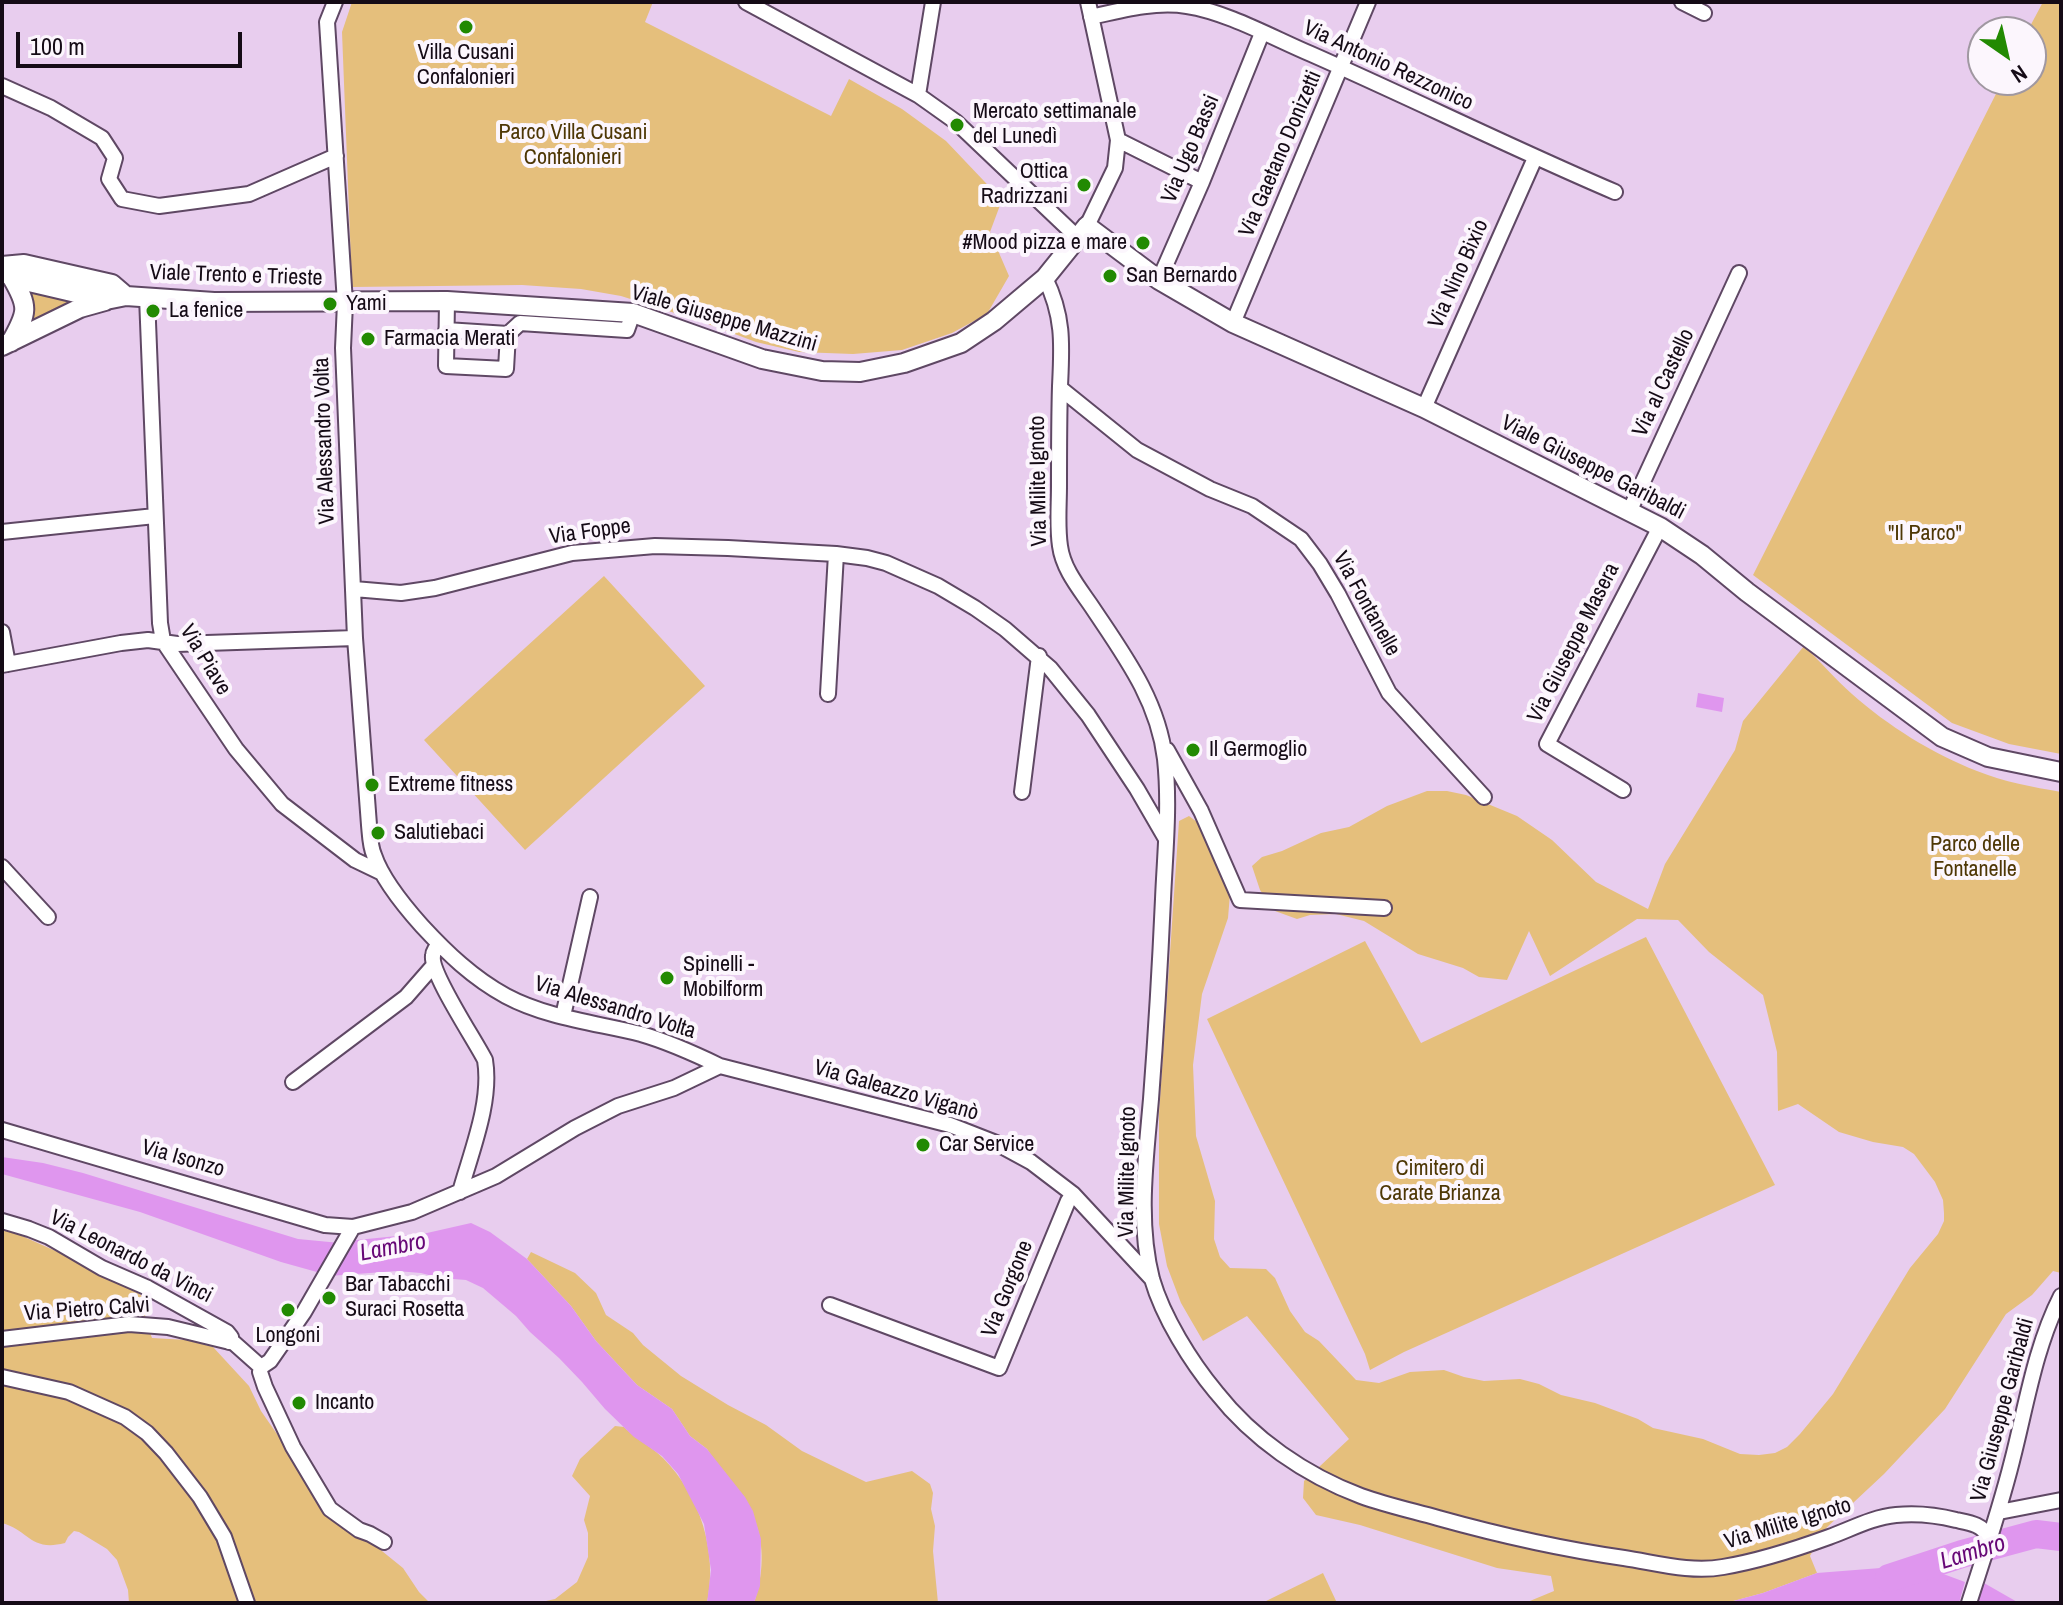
<!DOCTYPE html>
<meta charset="utf-8">
<style>
body{margin:0}
#map{position:relative;width:2063px;height:1605px;overflow:hidden;background:#e8cdee;font-family:"Archivo Narrow",sans-serif}
canvas{display:block}
.frame{position:absolute;inset:0;border:4px solid #150b16;pointer-events:none}
.north{position:absolute;left:1967px;top:16px;width:80px;height:80px;box-sizing:border-box;background:#fcf6fd;border:2px solid #a098a1;border-radius:50%;rotate:146deg;font-size:22px;font-weight:700;line-height:32px;text-align:center;color:#150b16}
.north::after{content:'';display:block;margin:auto;width:28px;height:36px;background:#228a02;clip-path:polygon(50% 0,100% 100%,50% 72%,0 100%)}
.scale{position:absolute;left:16px;top:32px;width:226px;height:36px;box-sizing:border-box;border:4px solid #150b16;border-top:0;padding-left:10px;font-size:24px;line-height:28px;white-space:nowrap;color:#150b16;-webkit-text-stroke:6px #fcf6fd;paint-order:stroke}
</style>
<div id="map">
<canvas width="2063" height="1605"></canvas>
<div class="frame"></div>
<div class="north">N</div>
<div class="scale">100 m</div>
</div>
<script>
const ctx = document.querySelector('canvas').getContext('2d');
ctx.lineJoin = 'round';
function fill(path, color) {
  ctx.fillStyle = color;
  ctx.fill(path, 'evenodd');
}
function strokePath(path, color, width, dash) {
  ctx.strokeStyle = color;
  ctx.lineWidth = width;
  ctx.lineCap = dash ? 'butt' : 'round';
  ctx.setLineDash(dash || []);
  ctx.stroke(path);
}
function label(font, color, halo, rows, align = 'center') {
  ctx.font = font + ' "Archivo Narrow",sans-serif';
  ctx.lineWidth = 8;
  ctx.setLineDash([]);
  ctx.textBaseline = 'middle';
  ctx.strokeStyle = halo;
  ctx.fillStyle = color;
  for (const [text, x, y, turn = 0] of rows) {
    ctx.save();
    ctx.translate(x, y);
    ctx.rotate((+turn || 0) * Math.PI / 180);
    ctx.textAlign = isNaN(turn) ? turn : align;
    if (halo) ctx.strokeText(text, 0, 0);
    ctx.fillText(text, 0, 0);
    ctx.restore();
  }
}
fill(new Path2D(`
 M 352,2 L 653,2 L 645,22 L 831,116 L 849,79 L 902,109 L 946,141 L 1002,200 L 990,232 L 1009,276 L 987,314 L 952,333 L 902,350 L 853,354 L 799,352 L 756,342 L 700,321 L 621,296 L 581,289 L 522,285 L 352,287 L 342,32 Z
 M 2043,2 L 2061,2 L 2061,754 L 2009,744 L 1952,723 L 1753,575 L 2003,80 L 2031,80 L 2031,32 L 2027,32 Z
 M 31,290 L 74,301 L 26,325 C 33,312 34,304 31,290 Z
 M 604,576 L 705,686 L 525,850 L 424,740 Z
 M 1804,646 C 1821,662 1835,679 1852,694 C 1888,726 1933,754 1977,771 C 2004,782 2033,787 2061,792 L 2061,1273 L 2053,1271 L 2032,1295 L 2006,1314 L 1945,1409 L 1884,1474 L 1823,1531 L 1810,1556 L 1817,1573 L 1763,1593 L 1726,1603 L 1525,1603 L 1554,1591 L 1551,1576 L 1497,1568 L 1360,1525 L 1316,1515 L 1303,1498 L 1304,1481 L 1349,1439 L 1247,1316 L 1203,1341 L 1181,1303 L 1167,1266 L 1159,1224 L 1159,1114 L 1179,821 L 1189,816 L 1197,822 L 1230,894 L 1228,918 L 1202,994 L 1193,1065 L 1196,1136 L 1215,1201 L 1214,1239 L 1220,1257 L 1230,1268 L 1266,1269 L 1275,1278 L 1290,1311 L 1305,1332 L 1319,1341 L 1356,1380 L 1379,1383 L 1410,1372 L 1444,1370 L 1464,1377 L 1484,1381 L 1520,1379 L 1539,1384 L 1561,1395 L 1595,1403 L 1638,1419 L 1653,1428 L 1703,1439 L 1740,1454 L 1759,1455 L 1775,1453 L 1787,1447 L 1800,1434 L 1833,1394 L 1910,1268 L 1938,1234 L 1944,1221 L 1944,1213 L 1943,1200 L 1935,1182 L 1914,1154 L 1903,1147 L 1873,1142 L 1839,1132 L 1798,1104 L 1778,1111 L 1777,1052 L 1763,995 L 1709,952 L 1678,920 L 1637,919 L 1550,976 L 1529,931 L 1507,980 L 1479,977 L 1463,968 L 1418,954 L 1364,921 L 1336,914 L 1310,915 L 1297,919 L 1275,911 L 1260,890 L 1252,866 L 1262,857 L 1282,851 L 1321,833 L 1349,827 L 1387,806 L 1427,791 L 1447,791 L 1466,795 L 1517,816 L 1552,840 L 1596,882 L 1648,909 L 1665,864 L 1735,750 L 1743,721 Z
 M 1646,937 L 1775,1185 L 1404,1352 L 1370,1370 L 1365,1354 L 1207,1019 L 1365,941 L 1421,1043 Z
 M 2,1227 L 78,1261 L 141,1295 L 146,1306 L 145,1319 L 152,1338 L 187,1340 L 213,1347 L 249,1386 L 261,1411 L 302,1470 L 355,1532 L 377,1547 L 403,1568 L 419,1592 L 430,1603 L 129,1603 L 128,1590 L 117,1560 L 107,1549 L 79,1532 L 74,1531 L 68,1537 L 65,1543 C 30,1552 29,1530 2,1523 Z
 M 531,1252 L 575,1273 L 596,1293 L 606,1315 L 633,1333 L 643,1345 L 681,1376 L 728,1405 L 766,1425 L 802,1451 L 866,1482 L 912,1471 L 930,1484 L 933,1493 L 931,1509 L 935,1526 L 933,1551 L 938,1603 L 754,1603 C 762,1580 765,1551 757,1527 L 707,1449 L 690,1436 L 672,1409 L 637,1385 L 596,1341 L 571,1306 L 527,1259 Z
 M 615,1426 L 624,1427 C 636,1439 651,1446 663,1458 C 700,1495 718,1552 707,1603 L 537,1603 L 555,1599 L 577,1582 L 588,1557 L 588,1533 L 584,1520 L 590,1496 L 572,1476 L 580,1459 Z
 M 1323,1573 L 1337,1603 L 1262,1603 Z`), '#e5bf7c');
fill(new Path2D(`
 M 1698,693 L 1724,698 L 1722,712 L 1696,707 Z
 M 2,1157 L 43,1163 L 83,1173 L 298,1239 L 340,1243 L 324,1274 L 281,1262 L 140,1212 L 2,1174 Z
 M 471,1223 L 490,1232 L 527,1259 L 571,1306 L 596,1341 L 637,1385 L 672,1409 L 690,1436 L 707,1449 L 745,1497 L 753,1511 L 761,1539 L 760,1586 L 754,1603 L 707,1603 L 711,1570 L 704,1524 L 678,1474 L 662,1456 L 634,1437 L 605,1409 L 582,1382 L 559,1358 L 530,1332 L 516,1316 L 483,1288 L 466,1280 L 440,1278 L 421,1273 L 397,1271 L 329,1276 L 347,1241 L 427,1233 Z
 M 1919,1565 L 1965,1582 L 1959,1603 L 1726,1603 L 1763,1593 L 1817,1573 Z
 M 1984,1583 L 2019,1603 L 1978,1603 Z`), '#df96ee');
strokePath(new Path2D(`
 M 1889,1578 L 1962,1554 L 2036,1534 L 2061,1537`), '#df96ee', 28);
const minor = new Path2D(`
 M 746,2 L 918,95 L 956,122 L 1078,238
 M 1682,2 L 1704,13
 M 1091,17 C 1122,10 1155,1 1187,6 C 1227,12 1273,38 1311,54 C 1413,99 1512,148 1615,192
 M 2,86 L 51,108 L 102,138 L 115,158 L 109,179 L 122,199 L 159,206 L 249,194 L 336,156
 M 918,95 L 933,2
 M 1118,140 L 1202,182
 M 1087,226 L 1115,168 L 1118,140 L 1088,2
 M 1045,278 C 1064,316 1062,345 1060,386 C 1059,419 1059,452 1059,486 C 1059,506 1057,526 1060,546 C 1063,569 1079,588 1092,607 C 1124,655 1158,700 1165,759 C 1170,806 1165,852 1163,899 C 1160,966 1156,1033 1151,1099 C 1146,1158 1137,1221 1152,1279 C 1163,1317 1191,1362 1216,1392 C 1253,1439 1305,1475 1361,1496 C 1386,1505 1413,1511 1438,1518 C 1499,1535 1561,1549 1624,1558 C 1657,1563 1691,1573 1723,1567 C 1759,1561 1796,1549 1829,1537 C 1851,1529 1873,1517 1896,1515 C 1916,1513 1936,1515 1956,1520 C 1970,1523 1981,1524 1989,1537
 M 1159,280 L 1202,182 L 1262,33
 M 147,297 L 160,623 L 163,641 L 236,749 L 282,804 L 355,860 L 382,873
 M 1233,323 L 1368,2
 M 446,330 L 508,334 L 506,369 L 446,366 L 447,301
 M 508,334 L 520,323 L 627,330 L 633,313
 M 1060,388 L 1137,450 L 1210,489 L 1252,506 L 1301,539 L 1320,564 L 1338,594 L 1389,693 L 1484,797
 M 1424,408 L 1535,158
 M 1629,512 L 1739,273
 M 2,532 L 155,516
 M 354,589 L 401,593 L 435,588 L 572,553 L 655,546 L 728,548 L 836,554 L 867,558 L 886,563 L 938,586 L 975,608 L 1005,629 L 1050,668 L 1088,715 L 1137,789 L 1166,839
 M 2,632 L 8,664
 M 2,665 L 121,643 L 148,640 L 177,644 L 355,638
 M 828,694 L 836,554
 M 1167,750 L 1201,811 L 1240,900 L 1384,908
 M 1623,790 L 1547,744 L 1660,527
 M 1022,792 L 1039,656
 M 2,867 L 48,917
 M 439,945 C 436,948 433,951 433,956 C 430,973 475,1040 485,1060 C 492,1102 471,1152 460,1192
 M 563,1016 L 590,897
 M 720,1066 L 950,1125 L 996,1143 L 1031,1162 L 1073,1194 L 1152,1279
 M 293,1082 L 406,997 L 434,965
 M 2,1130 L 325,1225 L 353,1227 L 412,1212 L 496,1176 L 575,1128 L 618,1106 L 674,1088 L 720,1066 C 695,1054 669,1042 641,1034 C 597,1023 547,1018 506,996 C 473,978 447,953 422,926 C 405,907 382,879 374,855 C 370,846 370,835 369,825 L 355,638 L 343,348 L 345,303 L 327,22 L 335,2
 M 2,1221 L 29,1229 L 49,1237 L 102,1268 L 148,1288 L 227,1332 L 231,1337 L 229,1342
 M 830,1305 L 999,1368 L 1068,1201 L 1073,1194
 M 2,1339 L 129,1324 L 168,1327 L 234,1343 L 261,1367
 M 261,1367 L 260,1372 L 265,1387 L 293,1447 L 330,1509 L 359,1530 L 370,1534 L 384,1542
 M 261,1367 L 270,1361 L 304,1312 L 353,1227
 M 2,1377 L 69,1392 L 125,1417 L 147,1433 L 166,1453 L 200,1497 L 224,1537 L 247,1603
 M 1999,1512 L 2061,1500
 M 1969,1603 C 1984,1556 2000,1509 2012,1461 C 2026,1407 2035,1347 2061,1296`);
const major = new Path2D(`
 M 2,266 L 24,264 L 112,284 L 126,296
 M 2,268 L 12,278 L 106,300 L 126,296 L 214,302 L 447,301 L 633,313 L 762,359 L 822,371 L 860,372 L 904,363 L 961,343 L 994,321 L 1045,278 L 1087,226 L 1159,280 L 1233,323 L 1424,408 L 1660,527 L 1702,555 L 1747,592 L 1942,737 L 1988,757 L 2061,772
 M 11,342 C 28,312 29,307 12,278
 M 2,346 L 80,308 L 105,301`);
strokePath(minor, '#5f4864', 18);
strokePath(major, '#5f4864', 22);
strokePath(minor, '#fff', 14);
strokePath(major, '#fff', 18);
for (const [x, y, r, color] of [
 [466,27,8,"#228a02"],
 [957,125,8,"#228a02"],
 [1084,185,8,"#228a02"],
 [1143,243,8,"#228a02"],
 [1110,276,8,"#228a02"],
 [330,304,8,"#228a02"],
 [153,311,8,"#228a02"],
 [368,339,8,"#228a02"],
 [1193,750,8,"#228a02"],
 [372,785,8,"#228a02"],
 [378,833,8,"#228a02"],
 [667,978,8,"#228a02"],
 [923,1145,8,"#228a02"],
 [329,1298,8,"#228a02"],
 [288,1310,8,"#228a02"],
 [299,1403,8,"#228a02"]
]) {
  const dot = new Path2D();
  dot.arc(x, y, r, 0, 2 * Math.PI);
  ctx.fillStyle = color;
  ctx.fill(dot);
  strokePath(dot, '#fcf6fd', 3);
}
label('22px', '#150b16', '#fcf6fd', [
 ["Villa Cusani",466,53,"center"],
 ["Confalonieri",466,78,"center"],
 ["Mercato settimanale",973,112],
 ["del Lunedì",973,137],
 ["Ottica",1068,172,"right"],
 ["Radrizzani",1068,197,"right"],
 ["#Mood pizza e mare",1127,243,"right"],
 ["San Bernardo",1126,276],
 ["Yami",346,304],
 ["La fenice",169,311],
 ["Farmacia Merati",384,339],
 ["Il Germoglio",1209,750],
 ["Extreme fitness",388,785],
 ["Salutiebaci",394,833],
 ["Spinelli -",683,965],
 ["Mobilform",683,990],
 ["Car Service",939,1145],
 ["Bar Tabacchi",345,1285],
 ["Suraci Rosetta",345,1310],
 ["Longoni",288,1336,"center"],
 ["Incanto",315,1403]
], 'left');
label('22px', '#150b16', '#fcf6fd', [
 ["Via Antonio Rezzonico",1388,66,25],
 ["Via Ugo Bassi",1191,149,-67],
 ["Via Gaetano Donizetti",1281,154,-67],
 ["Via Nino Bixio",1459,274,-66],
 ["Viale Trento e Trieste",236,276,2],
 ["Viale Giuseppe Mazzini",724,319,16],
 ["Via al Castello",1664,383,-65],
 ["Via Alessandro Volta",325,441,-92],
 ["Viale Giuseppe Garibaldi",1593,468,27],
 ["Via Milite Ignoto",1039,481,-91],
 ["Via Foppe",590,532,-8],
 ["Via Fontanelle",1366,604,61],
 ["Via Giuseppe Masera",1574,643,-63],
 ["Via Piave",205,660,59],
 ["Via Alessandro Volta",615,1008,17],
 ["Via Galeazzo Viganò",896,1091,16],
 ["Via Isonzo",183,1159,16],
 ["Via Milite Ignoto",1128,1172,-89],
 ["Via Leonardo da Vinci",131,1257,27],
 ["Via Gorgone",1008,1289,-68],
 ["Via Pietro Calvi",87,1310,-4],
 ["Via Giuseppe Garibaldi",2003,1410,-75],
 ["Via Milite Ignoto",1788,1524,-17]
]);
label('22px', '#4e3705', '#fcf6fd', [
 ["Parco Villa Cusani",573,133],
 ["Confalonieri",573,158],
 ["\"Il Parco\"",1925,534],
 ["Parco delle",1975,845],
 ["Fontanelle",1975,870],
 ["Cimitero di",1440,1169],
 ["Carate Brianza",1440,1194]
]);
label('italic 24px', '#670777', '#fcf6fd', [
 ["Lambro",393,1248,-11],
 ["Lambro",1973,1553,-17]
]);
</script>
